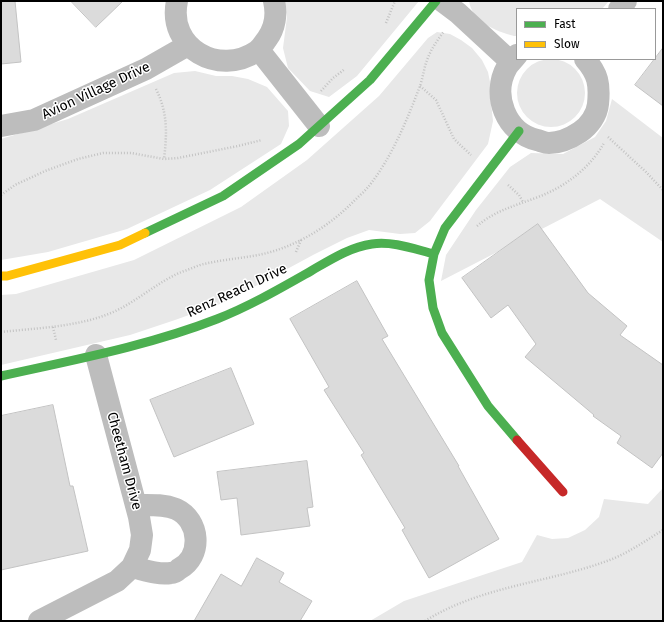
<!DOCTYPE html>
<style>
body{margin:0}
#map{position:relative;width:664px;height:622px;overflow:hidden;background:#fff;font-family:"Fira Sans",sans-serif}
canvas{display:block}
.frame{position:absolute;inset:0;border:2px solid #000;pointer-events:none}
.legend{position:absolute;left:516px;top:8px;width:140px;height:52px;box-sizing:border-box;background:#fff;border:1px solid #999;margin:0;padding:5px 7px;list-style:none;font-size:12px;color:#000}
.legend li{display:flex;align-items:center;gap:8px;height:20px}
.legend b{width:20px;border:1px solid #999}
</style>
<div id="map">
<canvas width="664" height="622"></canvas>
<div class="frame"></div>
<ul class="legend">
<li><b style="height:5px;background:#4caf50"></b>Fast</li>
<li><b style="height:5px;background:#ffc107"></b>Slow</li>
</ul>
</div>
<script>
const ctx = document.querySelector('canvas').getContext('2d');
ctx.lineJoin = 'round';
function fill(path, color) {
  ctx.fillStyle = color;
  ctx.fill(path, 'evenodd');
}
function strokePath(path, color, width, dash) {
  ctx.strokeStyle = color;
  ctx.lineWidth = width;
  ctx.lineCap = dash ? 'butt' : 'round';
  ctx.setLineDash(dash || []);
  ctx.stroke(path);
}
function label(font, color, halo, rows, align = 'center') {
  ctx.font = font + ' "Fira Sans",sans-serif';
  ctx.lineWidth = 3;
  ctx.setLineDash([]);
  ctx.textBaseline = 'middle';
  ctx.strokeStyle = halo;
  ctx.fillStyle = color;
  for (const [text, x, y, turn = 0] of rows) {
    ctx.save();
    ctx.translate(x, y);
    ctx.rotate((+turn || 0) * Math.PI / 180);
    ctx.textAlign = isNaN(turn) ? turn : align;
    if (halo) ctx.strokeText(text, 0, 0);
    ctx.fillText(text, 0, 0);
    ctx.restore();
  }
}
fill(new Path2D(`
 M 284,1 L 419,1 L 357,76 L 329,97 L 310,91 L 288,68 L 283,48 L 287,17 Z
 M 469,1 L 609,1 L 602,9 L 517,9 L 517,36 L 514,36 C 496,31 472,22 469,1 Z
 M 437,32 L 450,34 L 461,40 L 472,48 L 482,60 L 488,72 L 491,87 L 491,103 L 493,121 L 488,144 L 430,221 L 415,233 L 400,234 L 369,230 L 347,238 L 313,255 L 252,288 L 220,304 L 175,320 L 130,335 L 1,365 L 1,295 L 16,294 L 134,260 L 241,207 L 307,160 L 379,96 L 428,38 Z
 M517 93a34 34 0 1 1 68 0a34 34 0 1 1-68 0Z
 M 195,71 L 216,76 L 232,76 L 248,79 L 267,87 L 288,111 L 289,126 L 281,144 L 210,190 L 127,229 L 48,252 L 1,260 L 1,139 L 68,119 L 174,73 Z
 M 612,99 L 663,138 L 663,242 L 600,199 L 441,281 L 446,255 L 476,210 L 510,167 L 531,153 L 563,154 L 595,137 L 606,121 Z
 M 663,488 L 663,621 L 370,621 L 404,601 L 522,562 L 537,535 L 552,539 L 568,538 L 585,530 L 599,517 L 604,499 L 648,504 Z`), '#e8e8e8');
const building = new Path2D(`
 M 1,1 L 15,1 L 21,62 L 1,64 Z
 M 71,1 L 123,1 L 96,27 Z
 M 663,48 L 663,106 L 635,85 Z
 M 538,224 L 588,293 L 627,326 L 620,335 L 663,365 L 663,453 L 652,468 L 617,443 L 621,436 L 593,416 L 594,415 L 525,357 L 536,344 L 508,305 L 491,318 L 462,278 Z
 M 357,281 L 388,336 L 382,339 L 459,466 L 458,466 L 499,539 L 429,578 L 402,530 L 405,528 L 361,455 L 364,453 L 324,390 L 329,387 L 290,319 Z
 M 231,368 L 254,424 L 174,457 L 150,400 Z
 M 53,405 L 70,486 L 73,486 L 88,551 L 1,570 L 1,416 Z
 M 307,461 L 313,507 L 307,508 L 310,526 L 241,535 L 237,498 L 221,500 L 217,472 Z
 M 257,558 L 284,573 L 279,582 L 312,601 L 300,621 L 194,621 L 221,574 L 241,586 Z`);
fill(building, '#dbdbdb');
strokePath(building, '#c3c3c3', 1);
strokePath(new Path2D(`
 M 386,23 L 395,1
 M 420,86 L 436,100 L 454,139 L 471,155
 M 156,89 C 168,113 167,134 164,159
 M 321,91 L 333,78 L 345,69
 M 608,137 L 646,172 L 663,190
 M 508,185 L 519,195 L 523,202
 M 1,195 L 15,185 L 45,171 L 78,159 L 103,153 L 131,153 L 164,159 L 178,158 L 238,146 L 262,140
 M 477,226 C 496,210 515,206 538,197 C 565,187 590,168 604,143
 M 296,252 L 301,240
 M 53,327 L 56,340
 M 1,332 C 37,328 77,327 111,313 C 137,302 158,281 184,271 C 191,269 198,265 204,264 C 225,259 247,258 267,253 C 301,244 330,225 354,201 C 359,196 365,191 369,186 C 392,157 407,120 420,86 C 423,77 424,68 427,60 C 431,49 437,41 444,31
 M 425,621 C 481,586 547,583 607,561 C 627,554 645,541 663,530`), '#c2c2c2', 2.5, [1, 2]);
strokePath(new Path2D(`
 M 177,1 C 167,48 219,77 257,51 C 261,48 264,43 267,39 C 275,28 277,14 274,1
 M 442,1 L 458,13 L 511,62
 M 619,9 L 626,1
 M 259,50 L 319,126
 M 517,55 C 514,59 509,63 507,67 C 491,95 506,133 537,140 C 541,141 545,143 549,143 C 561,143 571,138 580,132 C 589,126 597,115 598,104 C 600,84 598,74 585,59
 M 1,126 L 34,120 L 146,69 L 188,45
 M 132,567 C 145,570 157,575 171,573 C 174,573 177,571 179,569 C 203,556 200,520 176,509 C 163,504 150,505 136,505
 M 39,621 L 117,581 L 132,567 L 140,550 L 142,535 L 139,517 L 96,355`), '#bdbdbd', 22);
strokePath(new Path2D(`
 M 145,233 L 223,196 L 299,144 L 370,80 L 436,1
 M 1,376 C 73,360 148,346 217,319 C 250,306 281,288 311,271 C 330,260 350,247 372,244 C 393,241 414,249 434,254
 M 517,440 L 488,406 L 442,333 L 433,308 L 429,280 L 434,254 L 445,228 L 519,131`), '#4caf50', 9);
strokePath(new Path2D(`
 M 1,276 L 7,276 L 120,245 L 145,233`), '#ffc107', 9);
strokePath(new Path2D(`
 M 517,440 L 563,492`), '#c62828', 9);
label('14px', '#000', '#fff', [
 ["Avion Village Drive",96,91,-25],
 ["Renz Reach Drive",237,291,-25],
 ["Cheetham Drive",124,461,75]
]);
</script>
